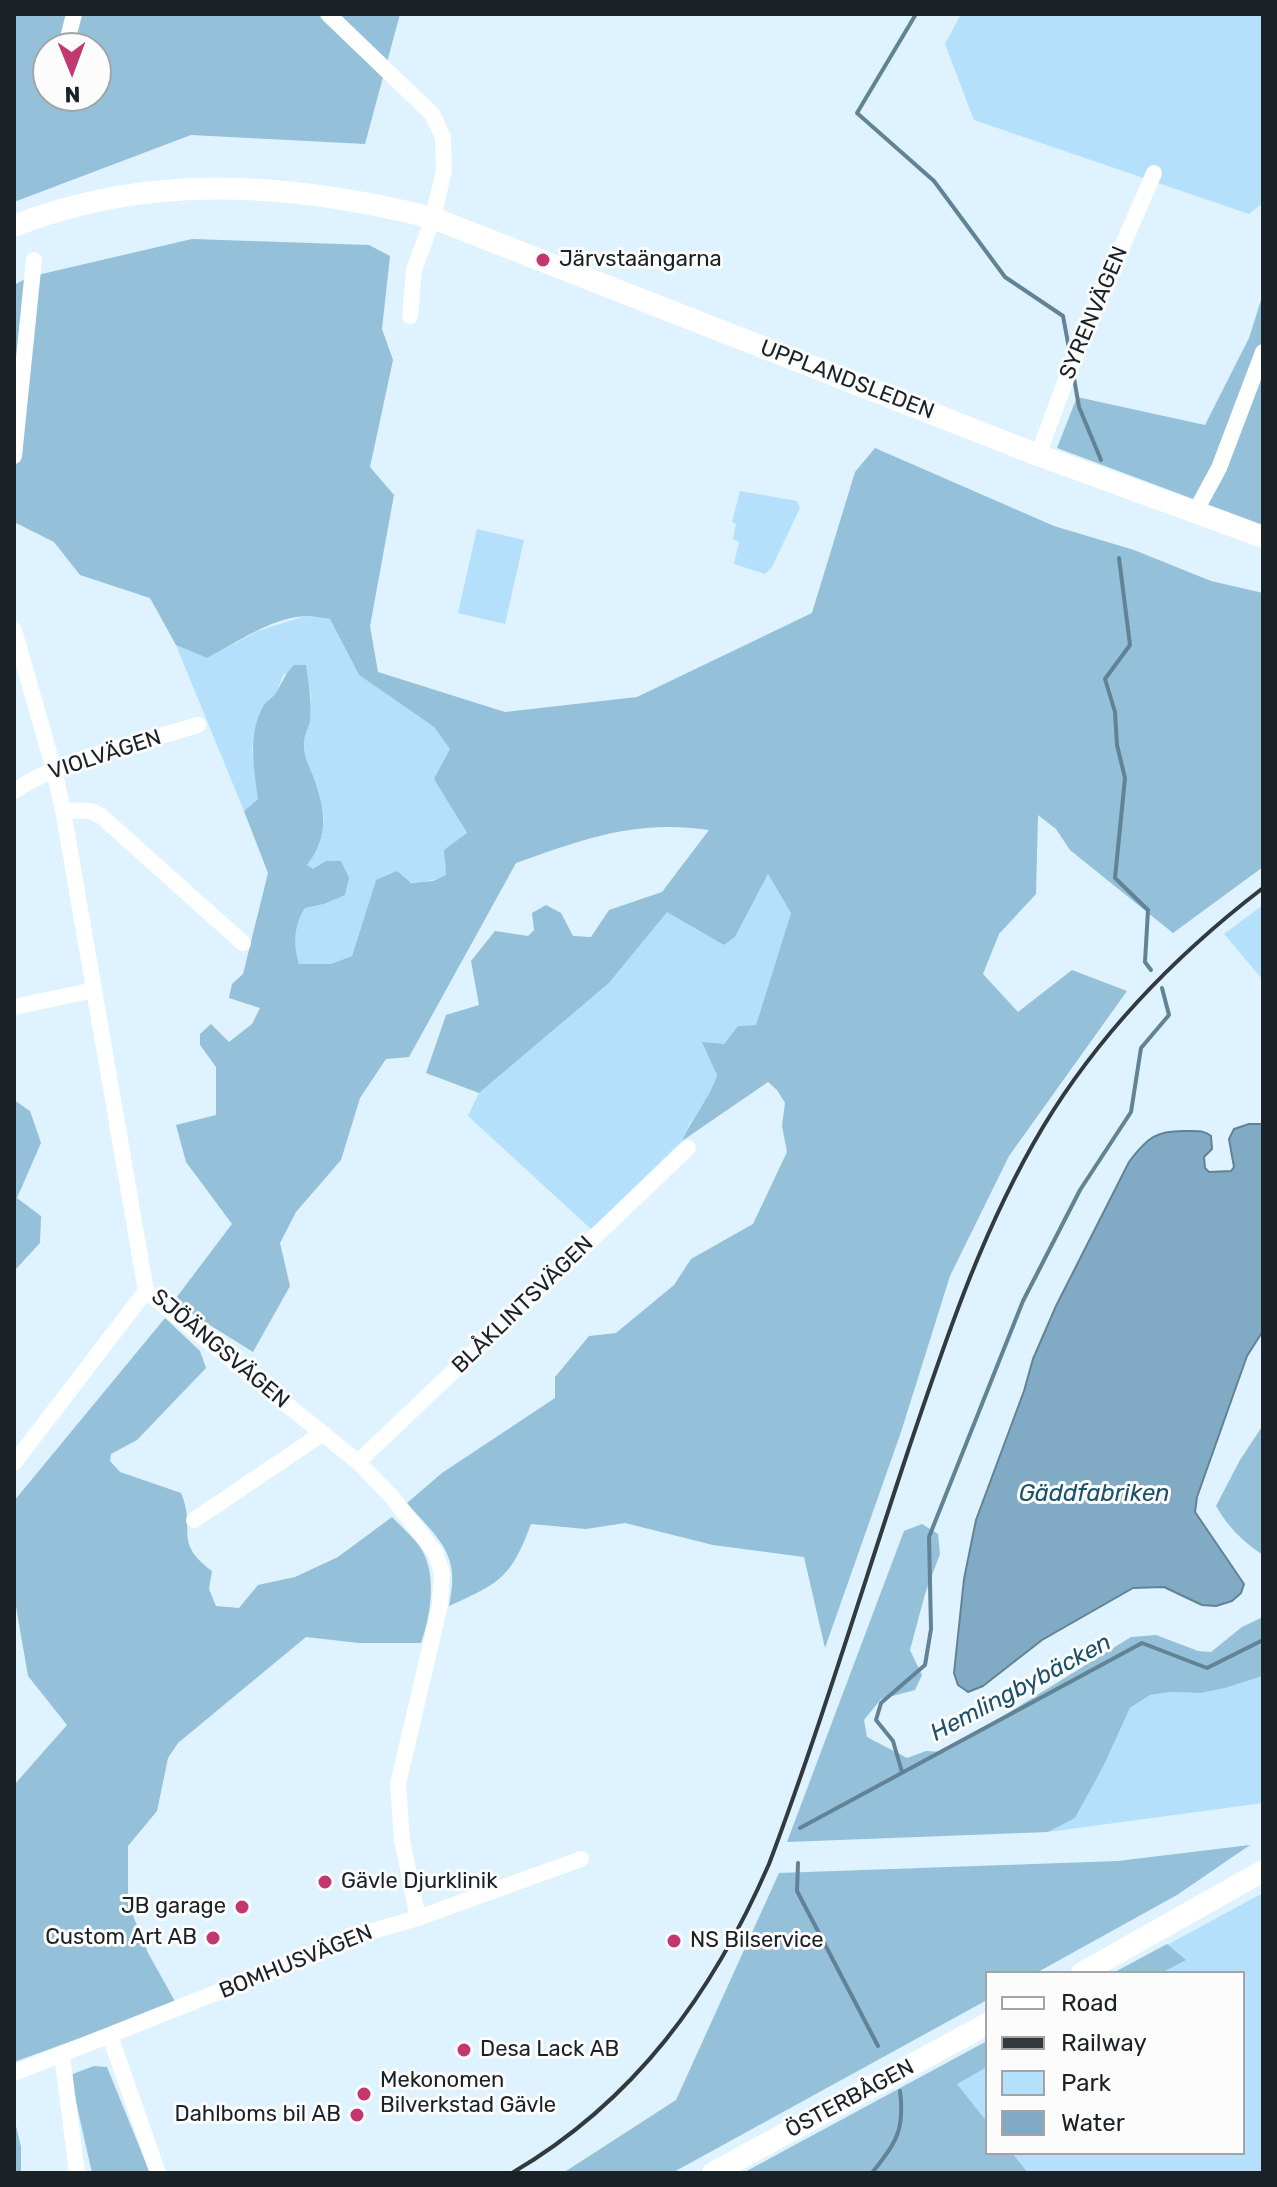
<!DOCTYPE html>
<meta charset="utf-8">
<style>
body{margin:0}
#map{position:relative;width:1277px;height:2187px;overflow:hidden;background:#def2ff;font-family:Rubik,sans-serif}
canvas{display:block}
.frame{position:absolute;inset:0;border:16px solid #1b2227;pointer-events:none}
.legend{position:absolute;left:985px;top:1971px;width:260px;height:184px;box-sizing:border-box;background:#fcfcfc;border:2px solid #a2a5a7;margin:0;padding:10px 14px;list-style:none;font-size:24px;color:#1b2227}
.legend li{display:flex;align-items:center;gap:16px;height:40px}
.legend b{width:40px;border:2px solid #a2a5a7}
.north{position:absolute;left:32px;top:32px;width:80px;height:80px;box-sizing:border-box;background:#fcfcfc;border:2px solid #a2a5a7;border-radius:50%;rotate:179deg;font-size:22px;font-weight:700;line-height:32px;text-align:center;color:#1b2227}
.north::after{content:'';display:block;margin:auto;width:28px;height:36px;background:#c23770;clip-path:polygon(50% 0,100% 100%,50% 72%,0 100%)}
</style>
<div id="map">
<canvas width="1277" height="2187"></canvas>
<div class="frame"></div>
<ul class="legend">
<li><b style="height:10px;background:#fff"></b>Road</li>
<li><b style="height:10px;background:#323a40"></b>Railway</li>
<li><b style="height:22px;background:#b4e0fb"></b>Park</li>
<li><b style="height:22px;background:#81abc5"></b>Water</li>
</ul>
<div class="north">N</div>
</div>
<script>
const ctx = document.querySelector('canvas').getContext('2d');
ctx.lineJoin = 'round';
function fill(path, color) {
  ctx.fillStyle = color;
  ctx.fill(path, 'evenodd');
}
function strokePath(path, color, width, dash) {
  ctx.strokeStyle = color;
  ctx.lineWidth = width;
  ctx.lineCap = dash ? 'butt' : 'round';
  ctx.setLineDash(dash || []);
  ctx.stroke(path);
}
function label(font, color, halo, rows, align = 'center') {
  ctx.font = font + ' Rubik,sans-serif';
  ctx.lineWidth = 6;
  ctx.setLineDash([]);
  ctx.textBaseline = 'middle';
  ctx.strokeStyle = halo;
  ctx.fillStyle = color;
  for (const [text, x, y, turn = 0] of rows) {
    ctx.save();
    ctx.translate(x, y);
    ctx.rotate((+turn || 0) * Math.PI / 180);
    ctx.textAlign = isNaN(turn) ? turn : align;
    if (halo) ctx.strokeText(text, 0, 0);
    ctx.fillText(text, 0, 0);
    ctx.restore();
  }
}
fill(new Path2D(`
 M 961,14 L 1263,14 L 1263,203 L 1249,214 L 974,120 L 945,44 Z
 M 740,491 L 797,501 L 800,508 L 772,567 L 765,574 L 734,564 L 739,542 L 733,539 L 736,524 L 732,522 Z
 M 477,529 L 524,540 L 505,624 L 458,613 Z
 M 305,616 L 330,619 L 359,675 L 434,727 L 450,749 L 435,779 L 467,834 L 444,863 L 447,875 C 424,886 401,882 376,880 L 352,956 L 331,964 L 299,964 C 293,945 294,925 305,908 L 324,904 L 326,861 L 312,870 L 307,864 L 324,819 L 318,792 L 306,761 L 303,742 L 310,724 L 311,696 L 306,666 L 283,675 L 276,694 L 265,704 L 252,749 L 258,799 L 244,811 L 176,645 L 207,658 L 258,631 Z
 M 768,874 L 791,913 L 756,1025 L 738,1026 L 724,1044 L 712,1092 L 690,1123 L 682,1141 L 591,1229 L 468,1116 L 479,1093 L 609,983 L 667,911 L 724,945 L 735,937 Z
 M 1263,905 L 1263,980 L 1224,934 Z
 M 1263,1676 L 1263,1803 L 1048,1832 L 1075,1818 L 1103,1767 L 1130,1708 L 1150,1695 L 1170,1692 L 1201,1693 L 1225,1688 Z
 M 1263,1893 L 1263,2173 L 753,2173 L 987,2044 L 987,2153 L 1243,2153 L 1243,1973 L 1115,1973 Z`), '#b4e0fb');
fill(new Path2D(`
 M 14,14 L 400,14 L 365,144 L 191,135 L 14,202 ZM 48,48 L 96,48 L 96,96 L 48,96 Z
 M 192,239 L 369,245 L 390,256 L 382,329 L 393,360 L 370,467 L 394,495 L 370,626 L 378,672 L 505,712 L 637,697 L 812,613 L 855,472 L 875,448 L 1054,526 L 1134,550 L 1211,581 L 1263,593 L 1263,867 L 1173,933 L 1070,850 L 1056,829 L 1038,815 L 1036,894 L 999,934 L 983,974 L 1018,1012 L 1072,970 L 1127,991 L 1009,1156 L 950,1276 L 901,1432 L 825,1648 L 804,1557 L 713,1545 L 625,1523 L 586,1529 L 531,1524 C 511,1578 500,1583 449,1606 C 461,1553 439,1540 407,1503 L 442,1473 L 555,1398 L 555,1377 L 589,1336 L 616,1333 L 674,1285 L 691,1259 L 753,1224 L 787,1152 L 782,1126 L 785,1103 L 777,1090 L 768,1082 L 682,1141 C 692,1117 710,1099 717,1075 L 702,1042 L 724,1044 L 738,1026 L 756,1025 L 791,913 L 768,874 L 735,937 L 724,945 L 667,912 L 609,983 L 479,1093 L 426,1073 L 446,1015 L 479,1005 L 471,961 L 495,931 L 528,936 L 534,930 L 532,913 L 546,905 L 561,913 L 573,936 L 591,937 L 609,910 L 662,892 L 709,830 C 636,819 583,839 516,863 L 409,1057 L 386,1059 L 360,1098 L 341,1160 L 296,1212 L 280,1243 L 290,1286 L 253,1352 L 173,1302 L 232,1224 L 186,1162 L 176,1125 L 216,1115 L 216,1067 L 200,1045 L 200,1034 L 211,1024 L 229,1042 L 252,1024 L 260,1008 L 229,998 L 232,984 L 243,974 L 268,873 L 244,811 L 258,799 C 254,768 247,734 264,705 C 268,700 274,697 277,691 C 283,681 285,674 294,665 L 306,665 C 309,684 312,703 310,722 C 308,730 303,738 304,746 C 304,757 309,766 313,776 C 325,809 330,835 307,865 L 313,869 L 326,861 L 341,861 L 349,878 L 345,895 L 324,904 L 305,908 C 294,925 293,944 299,964 L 331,964 L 352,956 L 376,880 L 397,871 L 411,883 L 433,881 L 446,875 L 444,850 L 467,833 L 434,779 L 450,749 L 434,727 L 359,675 L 330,619 C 322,618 313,616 305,616 C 271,618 236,643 207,658 L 176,645 L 150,598 L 80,575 L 54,542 L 14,522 L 14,285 L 29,277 Z
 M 1263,294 L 1263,525 L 1057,448 L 1077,397 L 1205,425 L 1249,338 Z
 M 14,1100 L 30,1111 L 41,1143 L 17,1198 L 41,1216 L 40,1243 L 14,1271 Z
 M 165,1318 L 200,1351 L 206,1368 L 137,1440 L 111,1454 L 110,1461 L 120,1472 L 181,1493 C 197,1531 172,1541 212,1571 L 209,1589 L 216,1606 L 239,1608 L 258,1585 L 295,1577 L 338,1557 L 392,1517 C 403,1529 419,1541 425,1556 C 436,1582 430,1618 421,1643 L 359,1643 L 306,1637 L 178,1743 L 168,1758 L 157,1811 L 128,1846 L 128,1903 L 148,1953 L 176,2003 L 14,2062 L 14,1785 L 67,1725 L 28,1676 L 14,1595 L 14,1501 Z
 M 1263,1425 L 1263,1555 C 1243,1542 1228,1527 1216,1506 L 1240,1460 Z
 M 922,1524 L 938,1534 L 940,1554 L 925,1594 L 910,1650 L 922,1675 L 915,1690 L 881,1699 L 864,1720 L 867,1737 L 907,1758 L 926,1751 L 945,1752 L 1131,1637 L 1156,1635 L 1198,1651 L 1211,1652 L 1242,1627 L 1263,1617 L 1263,1676 L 1225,1688 L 1201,1693 L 1170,1692 L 1150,1695 L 1130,1708 L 1103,1767 L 1075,1818 L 1048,1832 L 787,1842 L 904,1531 Z
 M 1250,1845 L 1177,1895 L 1036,1973 L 987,1973 L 987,2000 L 672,2173 L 563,2173 L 676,2100 L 779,1873 L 1118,1861 Z
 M 1167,1944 L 1186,1960 L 1161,1973 L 1113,1973 Z
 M 987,2041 L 987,2067 L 957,2084 L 987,2122 L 987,2153 L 1012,2153 L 1028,2173 L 743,2173 Z
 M 94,2066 L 107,2067 L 150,2173 L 92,2173 L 70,2075 Z
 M 14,2118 L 21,2147 L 21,2173 L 14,2173 Z`), '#94c0da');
const water = new Path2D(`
 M 1249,1124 L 1263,1124 L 1263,1331 L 1247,1356 L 1197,1497 L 1195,1512 L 1244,1584 L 1241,1593 L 1232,1601 L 1216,1606 L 1202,1605 L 1164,1587 L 1133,1588 L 1042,1640 L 983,1686 L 968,1692 L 958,1685 L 954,1673 L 964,1579 L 976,1520 L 1024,1391 L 1033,1359 L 1056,1306 L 1129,1162 C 1147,1138 1156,1130 1187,1131 C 1196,1131 1204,1130 1211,1136 L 1212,1149 L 1204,1157 L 1205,1168 L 1209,1172 L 1231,1171 L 1234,1167 L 1229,1139 L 1234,1129 Z`);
fill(water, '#81abc5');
strokePath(water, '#628296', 2);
strokePath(new Path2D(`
 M 916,14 L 857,113 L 934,181 L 1005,277 L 1063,316 L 1070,354
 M 1074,378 L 1079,407 L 1101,460
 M 1119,558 L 1130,645 L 1105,679 L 1115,712 L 1117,745 L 1125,778 L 1115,878 L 1148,910 L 1145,962 L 1151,970
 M 902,1772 L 893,1741 L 876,1720 L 881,1703 L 925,1665 L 931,1629 L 929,1537 L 1023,1301 L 1080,1190 L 1131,1112 L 1141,1048 L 1169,1015 L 1162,988
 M 800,1828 L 1142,1643 L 1207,1668 L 1263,1640
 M 798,1863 L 797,1891 L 878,2046
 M 872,2173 C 896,2142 905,2131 900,2091`), '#628296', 4);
strokePath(new Path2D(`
 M 328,14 L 432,114 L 443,137 L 444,170 L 433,218 L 414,270 L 410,316
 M 67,42 L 74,14
 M 1038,455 L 1076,353 L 1154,173
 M 14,456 L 34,260
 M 1194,514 L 1219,468 L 1263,352
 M 14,630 L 54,770 L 63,810 L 146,1291 L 358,1462 L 392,1497 L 435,1552 L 442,1573 L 440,1605 L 398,1784 L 402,1840 L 418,1918
 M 14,791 C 68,756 138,744 198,725
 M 63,810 L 91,811 L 101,816 L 243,943
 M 14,1007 L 94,990
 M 358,1462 L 688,1148
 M 14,1463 L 146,1291
 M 194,1520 L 323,1433
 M 110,2036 L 158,2173
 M 62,2055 L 77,2173
 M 14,2073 L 369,1932 L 418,1918 L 581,1859`), '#fff', 16);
strokePath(new Path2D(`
 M 14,226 C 151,172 293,183 433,218 L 1038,455 L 1263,537
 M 1082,1973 L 1263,1871
 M 713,2173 L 987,2024`), '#fff', 22);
strokePath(new Path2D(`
 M 512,2173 C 635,2101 713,1993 769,1864 C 820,1728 862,1589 908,1451 C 946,1339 982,1229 1043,1127 C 1099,1034 1177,954 1263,888`), '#323a40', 4);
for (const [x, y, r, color] of [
 [543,260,8,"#c23770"],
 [325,1882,8,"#c23770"],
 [242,1907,8,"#c23770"],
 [213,1938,8,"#c23770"],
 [674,1941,8,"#c23770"],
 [464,2050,8,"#c23770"],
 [364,2094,8,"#c23770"],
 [357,2115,8,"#c23770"]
]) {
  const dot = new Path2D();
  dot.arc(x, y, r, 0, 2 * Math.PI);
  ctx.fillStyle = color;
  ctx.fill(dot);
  strokePath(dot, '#fcfcfc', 3);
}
label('22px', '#1b2227', '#fcfcfc', [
 ["Järvstaängarna",559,260],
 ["Gävle Djurklinik",341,1882],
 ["JB garage",226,1907,"right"],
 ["Custom Art AB",197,1938,"right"],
 ["NS Bilservice",690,1941],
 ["Desa Lack AB",480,2050],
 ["Mekonomen",380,2081],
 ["Bilverkstad Gävle",380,2106],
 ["Dahlboms bil AB",341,2115,"right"]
], 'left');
label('22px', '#1b2227', '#fcfcfc', [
 ["SYRENVÄGEN",1094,313,-67],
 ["UPPLANDSLEDEN",847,380,21],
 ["VIOLVÄGEN",105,755,-18],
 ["BLÅKLINTSVÄGEN",523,1305,-44],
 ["SJÖÄNGSVÄGEN",220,1349,40],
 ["BOMHUSVÄGEN",296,1962,-22],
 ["ÖSTERBÅGEN",850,2099,-28]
]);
label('italic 24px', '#1c516c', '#fcfcfc', [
 ["Gäddfabriken",1094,1494],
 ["Hemlingbybäcken",1021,1688,-28]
]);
</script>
